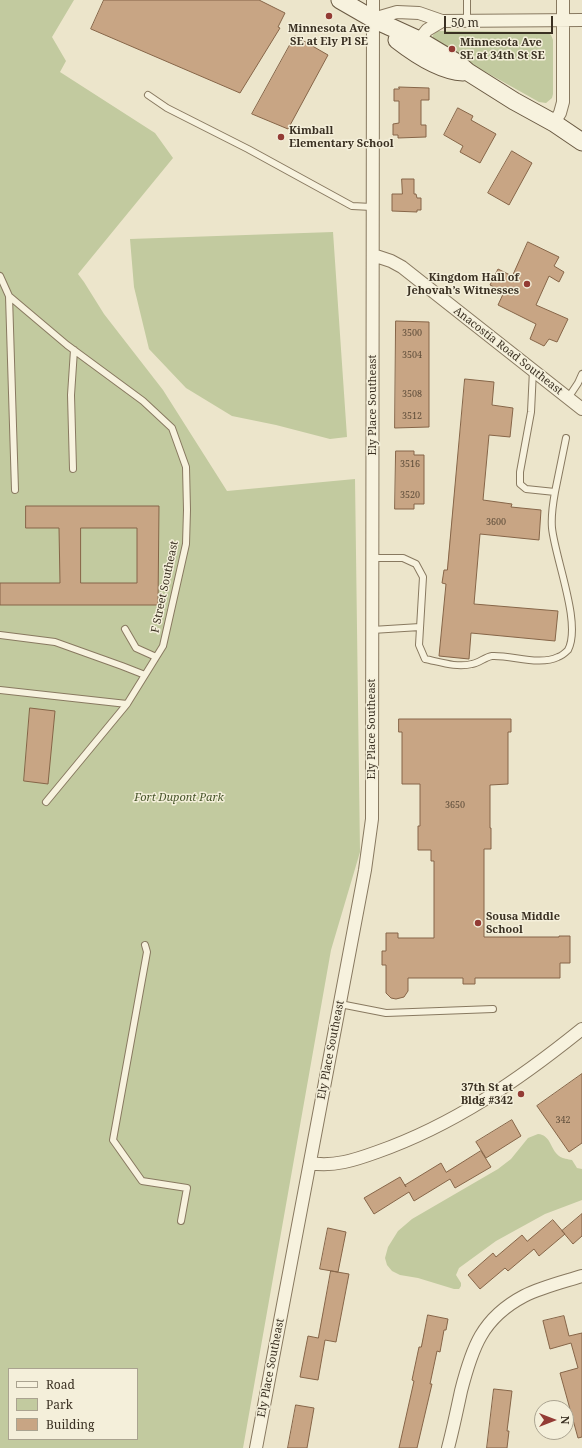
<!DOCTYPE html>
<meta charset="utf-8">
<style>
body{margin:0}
#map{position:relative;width:582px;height:1448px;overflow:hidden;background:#ece5cb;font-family:"Noto Serif",serif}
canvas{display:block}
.legend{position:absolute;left:8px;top:1368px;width:130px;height:72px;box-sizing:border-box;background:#f4efda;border:1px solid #aaa390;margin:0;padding:5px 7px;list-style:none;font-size:12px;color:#3a3022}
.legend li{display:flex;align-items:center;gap:8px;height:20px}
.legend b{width:20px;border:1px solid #aaa390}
.north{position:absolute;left:534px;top:1400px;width:40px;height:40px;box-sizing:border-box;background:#f4efda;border:1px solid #aaa390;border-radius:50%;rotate:90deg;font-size:11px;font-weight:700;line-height:16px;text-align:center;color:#3a3022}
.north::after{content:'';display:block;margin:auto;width:14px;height:18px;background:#933b34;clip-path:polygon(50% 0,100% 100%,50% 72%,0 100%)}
.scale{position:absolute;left:444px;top:16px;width:109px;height:18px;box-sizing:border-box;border:2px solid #3a3022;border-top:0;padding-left:5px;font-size:12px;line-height:14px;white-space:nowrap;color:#3a3022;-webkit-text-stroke:3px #f4efda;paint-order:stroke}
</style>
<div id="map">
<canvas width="582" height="1448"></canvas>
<ul class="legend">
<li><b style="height:5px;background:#f7f2de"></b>Road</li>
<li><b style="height:11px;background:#c2ca9f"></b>Park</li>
<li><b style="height:11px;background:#c8a584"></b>Building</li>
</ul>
<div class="north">N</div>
<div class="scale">50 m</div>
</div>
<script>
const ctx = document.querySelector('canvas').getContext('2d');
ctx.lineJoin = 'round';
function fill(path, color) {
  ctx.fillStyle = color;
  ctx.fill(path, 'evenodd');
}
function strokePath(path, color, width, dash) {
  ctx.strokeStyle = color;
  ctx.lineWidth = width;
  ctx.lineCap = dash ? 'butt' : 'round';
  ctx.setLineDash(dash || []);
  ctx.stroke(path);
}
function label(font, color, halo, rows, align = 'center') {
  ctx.font = font + ' "Noto Serif",serif';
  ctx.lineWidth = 3;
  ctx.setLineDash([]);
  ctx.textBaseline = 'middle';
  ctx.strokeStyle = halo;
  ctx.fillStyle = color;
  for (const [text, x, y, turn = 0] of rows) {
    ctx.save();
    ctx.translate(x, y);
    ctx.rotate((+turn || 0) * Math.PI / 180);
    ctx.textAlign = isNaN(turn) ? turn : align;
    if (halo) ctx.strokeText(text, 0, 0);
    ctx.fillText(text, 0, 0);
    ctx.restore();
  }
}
fill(new Path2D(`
 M 0,0 L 74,0 L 52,37 L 66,61 L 60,72 L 155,133 L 173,158 L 78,274 L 84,282 L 104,314 L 163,390 L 227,491 L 355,479 L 360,852 L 331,950 L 243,1448 L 0,1448 ZM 9,1369 L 137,1369 L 137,1439 L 9,1439 Z
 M 437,31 L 547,32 L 551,35 L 553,40 L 553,94 L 552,98 L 546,103 L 539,102 L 441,47 L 432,39 L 433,35 Z
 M 333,232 L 347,437 L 330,439 L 276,425 L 232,416 L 186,388 L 149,349 L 134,287 L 130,239 Z
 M 538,1134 C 551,1135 550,1149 559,1156 C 563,1159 568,1159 572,1160 L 577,1168 L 582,1169 L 582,1200 L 545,1214 L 496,1241 L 459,1268 L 456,1275 L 461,1283 L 461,1286 L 459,1289 L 454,1289 L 418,1278 L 400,1275 L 392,1271 L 387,1265 L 385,1258 L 388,1247 L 398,1231 L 412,1219 L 498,1169 L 511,1159 L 528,1138 Z`), '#c2ca9f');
const building = new Path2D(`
 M 104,0 L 259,0 L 285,13 L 278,27 L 280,28 L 240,93 L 91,29 Z
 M 295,36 L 328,55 L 288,129 L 252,114 Z
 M 399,87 L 429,88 L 429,100 L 421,100 L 421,125 L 426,125 L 426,137 L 398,138 L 398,135 L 393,135 L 393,124 L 399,123 L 399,101 L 394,101 L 394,89 L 399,89 Z
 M 458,108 L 473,116 L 471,120 L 496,134 L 480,163 L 460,152 L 463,146 L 444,135 Z
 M 512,151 L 532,163 L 509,205 L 488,193 Z
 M 402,179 L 414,179 L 414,194 L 416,194 L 417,198 L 421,198 L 421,210 L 417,210 L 417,212 L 392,211 L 392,194 L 402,194 Z
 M 528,242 L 559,257 L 554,266 L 564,272 L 559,282 L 549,276 L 536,305 L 568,319 L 557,342 L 549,339 L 544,346 L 530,339 L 536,324 L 498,305 L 504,292 L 490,285 L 498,269 L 512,276 Z
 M 396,321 L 429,322 L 429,427 L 395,428 Z
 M 465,379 L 494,382 L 492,405 L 513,408 L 510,437 L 489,435 L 483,500 L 512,504 L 511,507 L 541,510 L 539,540 L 480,534 L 474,604 L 558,611 L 555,641 L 471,633 L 469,659 L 439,656 L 446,584 L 442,583 L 444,570 L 447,570 Z
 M 396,451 L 414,451 L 414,455 L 424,455 L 424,504 L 414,504 L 414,509 L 395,509 Z
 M 26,506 L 159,506 L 158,605 L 0,605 L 0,583 L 60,583 L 59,528 L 26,528 ZM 81,528 L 137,528 L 137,583 L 81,583 Z
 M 30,708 L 55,711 L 48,784 L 24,781 Z
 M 399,719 L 511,719 L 511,732 L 508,732 L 508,784 L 490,785 L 490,828 L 491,828 L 491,849 L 484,849 L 484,937 L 559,937 L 559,936 L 570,936 L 570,963 L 560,963 L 560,978 L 475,978 L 475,984 L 463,984 L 463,978 L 408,978 L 408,991 L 404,997 L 396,999 L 391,998 L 386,993 L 386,965 L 382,965 L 382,951 L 386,951 L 386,933 L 398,933 L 398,938 L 434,938 L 434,861 L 431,861 L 431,850 L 418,850 L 418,826 L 420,826 L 420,784 L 402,784 L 402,732 L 399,732 Z
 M 582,1074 L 582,1143 L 569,1152 L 537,1106 Z
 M 512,1120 L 521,1136 L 486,1158 L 476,1142 Z
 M 481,1151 L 491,1167 L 455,1188 L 450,1179 L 414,1201 L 409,1192 L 374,1214 L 364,1198 L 400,1177 L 406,1187 L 405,1185 L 441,1163 L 446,1172 Z
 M 582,1214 L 582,1236 L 573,1244 L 562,1231 Z
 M 553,1220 L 565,1234 L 539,1256 L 534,1249 L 508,1271 L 505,1268 L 480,1289 L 468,1275 L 493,1253 L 496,1257 L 522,1235 L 527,1241 Z
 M 328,1228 L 346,1232 L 338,1272 L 320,1269 Z
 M 331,1271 L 349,1274 L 336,1342 L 325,1340 L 318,1380 L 300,1377 L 308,1336 L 318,1338 Z
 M 428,1315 L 448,1319 L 446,1330 L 444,1330 L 440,1352 L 437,1351 L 430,1384 L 432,1384 L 417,1448 L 399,1448 L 414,1381 L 412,1380 L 419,1347 L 421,1347 Z
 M 564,1316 L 569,1336 L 582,1333 L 582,1437 L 578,1438 L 560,1373 L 578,1368 L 571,1343 L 550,1349 L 543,1321 Z
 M 494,1389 L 512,1391 L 507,1431 L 509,1431 L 507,1448 L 487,1448 Z
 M 296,1405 L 314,1408 L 307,1448 L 288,1448 Z`);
fill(building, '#c8a584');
strokePath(building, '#866548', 1);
const lane = new Path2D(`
 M 467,0 L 467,21
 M 148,95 L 167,108 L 248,149 L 352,206 L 372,207
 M 0,276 L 9,296 L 67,345 L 143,401 L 172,428 L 186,467 L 187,510 L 186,544 L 163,646 L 127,704 L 0,690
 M 9,296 L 15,490
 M 568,398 L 578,383 L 582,374
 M 73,469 L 71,395 L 74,350
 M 555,492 L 566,438
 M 372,558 L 403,558 L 416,564 L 423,577 L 419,645 L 425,659 C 440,662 457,668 472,664 C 479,663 485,657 492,656 C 512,655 539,666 558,657 C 561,656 566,652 568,650 C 582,624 555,558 552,528 C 551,517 553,503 555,492 L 526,489 L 520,484 L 520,472 L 531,412 L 533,370
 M 125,629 L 136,648 L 156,657
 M 372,630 L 420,627
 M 0,635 L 55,642 L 122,666 L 145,675
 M 46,802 L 127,704
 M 145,945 L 147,952 L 113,1140 L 142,1181 L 187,1188 L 181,1221
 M 340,1004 L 386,1013 L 493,1009`);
const street = new Path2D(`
 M 373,19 L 397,12 L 419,13 L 442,21 L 582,20
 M 419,40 L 427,30 L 442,21
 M 554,123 L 560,113 L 563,102 L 563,0
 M 373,255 L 391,261 L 402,267 L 582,409
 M 310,1163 C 334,1167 355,1160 377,1152 C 454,1125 520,1079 582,1029
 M 256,1448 L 365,870 L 372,819 L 373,0
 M 448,1448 C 453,1429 457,1410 461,1391 C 472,1348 482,1318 524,1296 C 542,1287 563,1282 582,1276`);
const secondary = new Path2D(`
 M 340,0 L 373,19 L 419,40 L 459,64 L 468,72 L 514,101 L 554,123 L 582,142
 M 397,40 C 415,54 440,71 463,72`);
strokePath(lane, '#887960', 8);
strokePath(street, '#887960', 14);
strokePath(secondary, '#6a5a43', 19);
strokePath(lane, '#f7f2de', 6);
strokePath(street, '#f7f2de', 12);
strokePath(secondary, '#f7f2de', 17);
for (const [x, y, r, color] of [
 [329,16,4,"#933b34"],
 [452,49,4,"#933b34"],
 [281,137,4,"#933b34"],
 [527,284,4,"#933b34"],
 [478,923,4,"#933b34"],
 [521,1094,4,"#933b34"]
]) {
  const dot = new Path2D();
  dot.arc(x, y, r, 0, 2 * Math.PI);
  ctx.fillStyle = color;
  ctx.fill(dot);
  strokePath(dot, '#f4efda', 1.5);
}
label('9px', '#5e4d3a', null, [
 ["3500",412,333],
 ["3504",412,355],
 ["3508",412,394],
 ["3512",412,416],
 ["3516",410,464],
 ["3520",410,495],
 ["3600",496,522],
 ["3650",455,805],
 ["342",563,1120]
]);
label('bold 11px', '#3a3022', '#f4efda', [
 ["Minnesota Ave",329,29,"center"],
 ["SE at Ely Pl SE",329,42,"center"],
 ["Minnesota Ave",460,43],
 ["SE at 34th St SE",460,56],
 ["Kimball",289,131],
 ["Elementary School",289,144],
 ["Kingdom Hall of",519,278,"right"],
 ["Jehovah’s Witnesses",519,291,"right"],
 ["Sousa Middle",486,917],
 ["School",486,930],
 ["37th St at",513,1088,"right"],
 ["Bldg #342",513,1101,"right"]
], 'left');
label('11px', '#3a3022', '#f4efda', [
 ["Anacostia Road Southeast",508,351,38],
 ["Ely Place Southeast",373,405,-90],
 ["F Street Southeast",165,587,-78],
 ["Ely Place Southeast",372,729,-90],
 ["Ely Place Southeast",331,1050,-79],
 ["Ely Place Southeast",271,1368,-79]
]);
label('italic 11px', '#47552a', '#f4efda', [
 ["Fort Dupont Park",179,798]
]);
</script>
